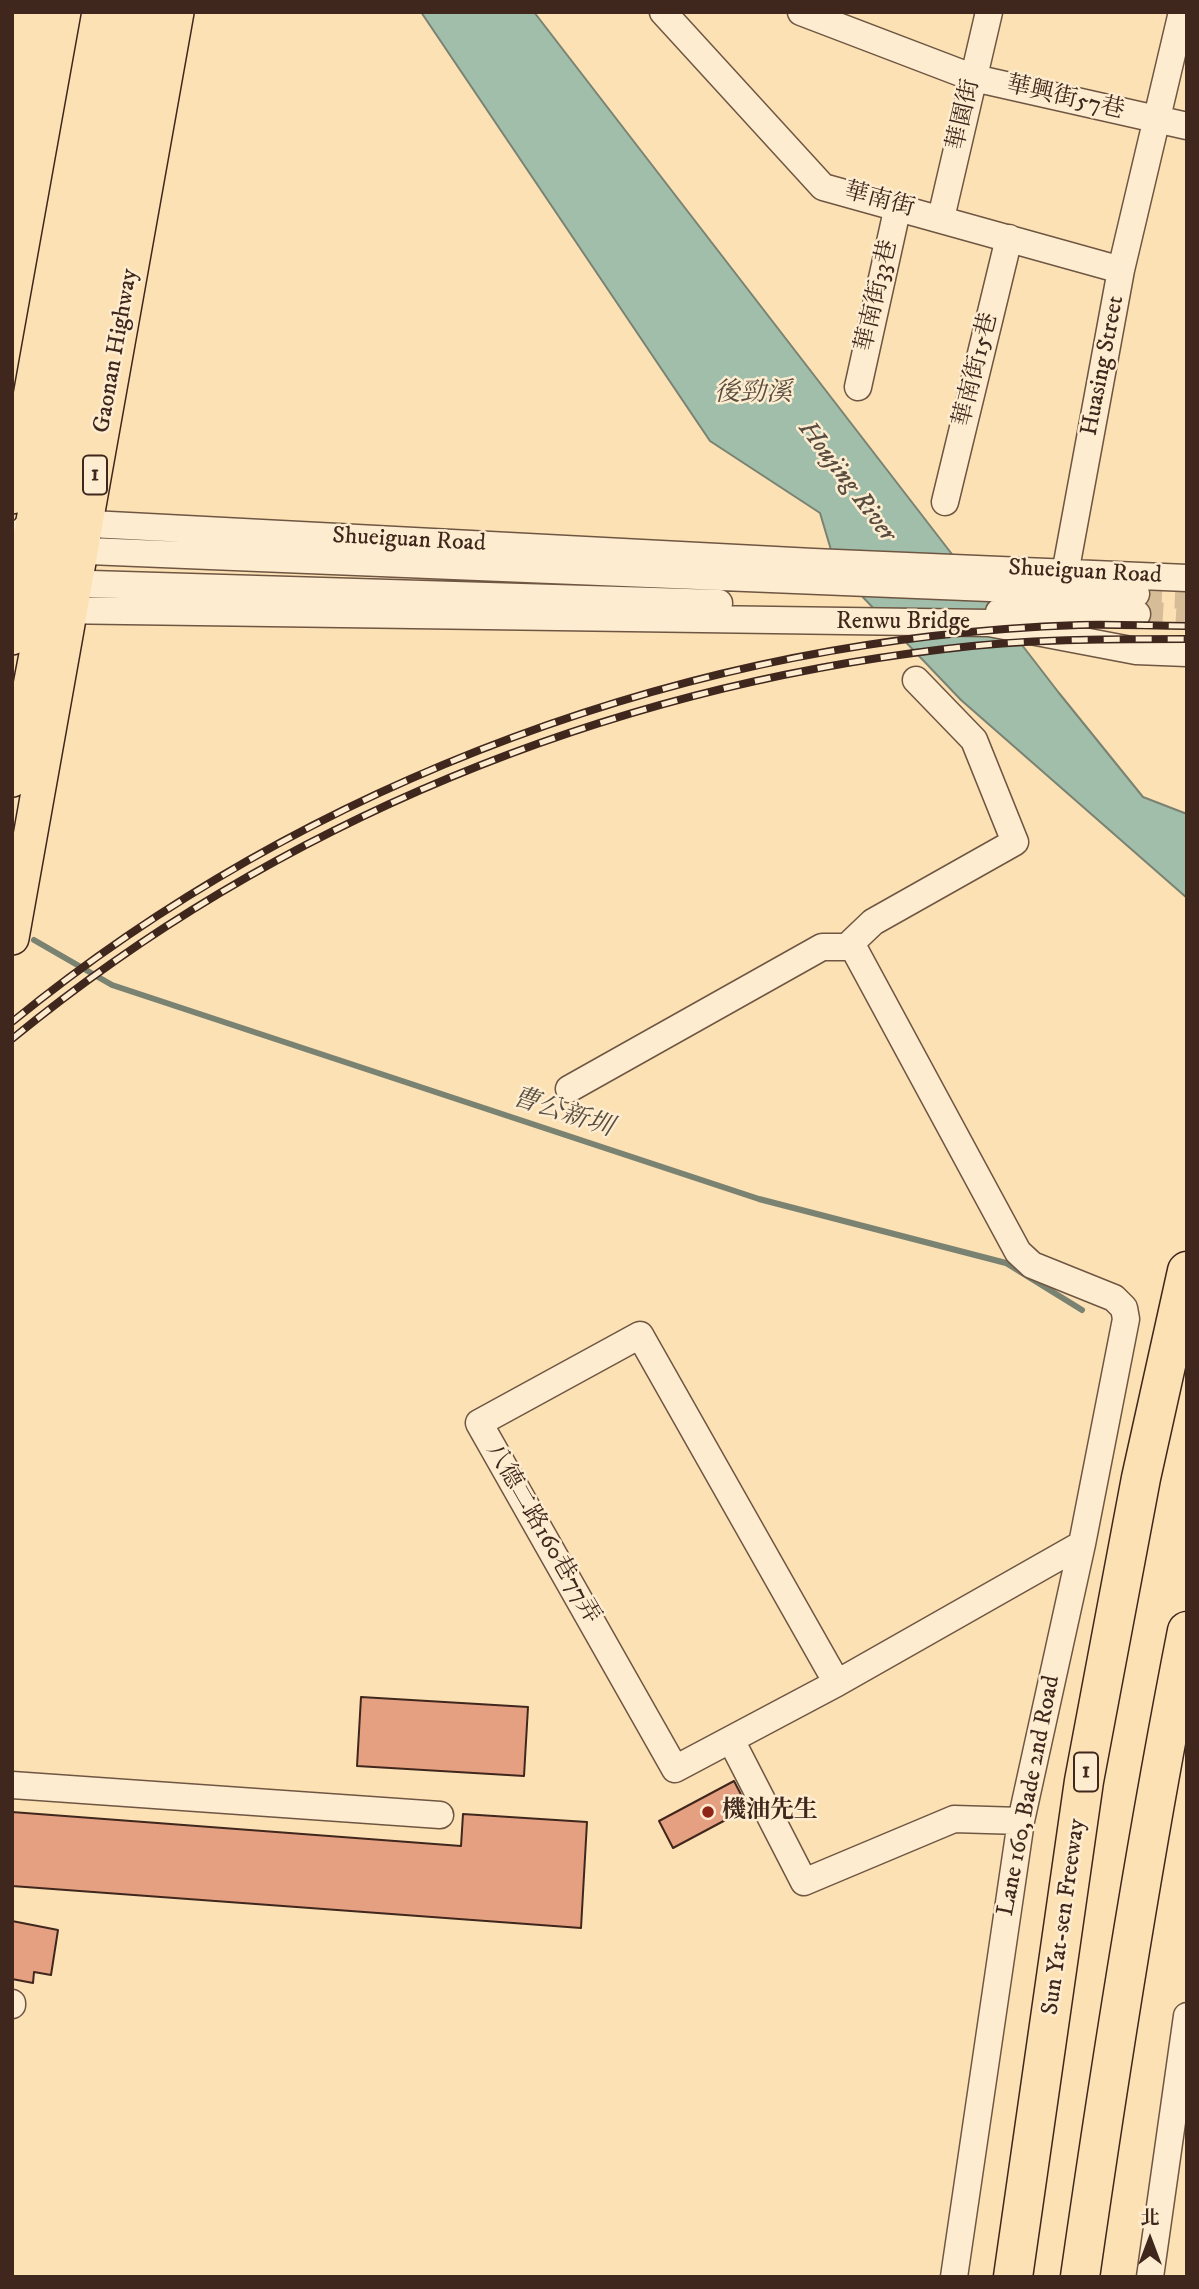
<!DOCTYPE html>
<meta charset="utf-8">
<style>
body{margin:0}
#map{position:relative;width:1199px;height:2289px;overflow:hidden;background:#fce1b5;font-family:"IM FELL DW Pica","Noto Serif TC",serif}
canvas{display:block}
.frame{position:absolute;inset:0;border:14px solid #40271d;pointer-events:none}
.north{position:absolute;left:1115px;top:2205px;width:70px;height:70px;-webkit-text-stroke:5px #fdeccf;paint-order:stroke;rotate:0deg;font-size:19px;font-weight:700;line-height:28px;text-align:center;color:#40271d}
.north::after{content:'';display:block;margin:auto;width:24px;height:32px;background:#40271d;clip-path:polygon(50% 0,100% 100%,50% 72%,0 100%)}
</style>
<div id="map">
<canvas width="1199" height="2289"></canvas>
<div class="frame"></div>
<div class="north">北</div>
</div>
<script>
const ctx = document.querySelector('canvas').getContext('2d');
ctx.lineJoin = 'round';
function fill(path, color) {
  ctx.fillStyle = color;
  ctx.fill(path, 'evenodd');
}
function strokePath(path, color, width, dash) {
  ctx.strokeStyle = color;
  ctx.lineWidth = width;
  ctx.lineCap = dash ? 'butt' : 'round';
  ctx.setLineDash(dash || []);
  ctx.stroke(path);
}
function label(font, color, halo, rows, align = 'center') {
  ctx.font = font + ' "IM FELL DW Pica","Noto Serif TC",serif';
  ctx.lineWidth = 5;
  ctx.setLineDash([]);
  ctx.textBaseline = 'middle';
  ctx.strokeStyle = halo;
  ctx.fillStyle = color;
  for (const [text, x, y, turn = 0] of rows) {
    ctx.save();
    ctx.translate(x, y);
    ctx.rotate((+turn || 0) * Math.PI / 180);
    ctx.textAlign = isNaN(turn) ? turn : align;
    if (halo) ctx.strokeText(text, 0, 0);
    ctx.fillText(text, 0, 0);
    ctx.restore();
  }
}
const water = new Path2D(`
 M 421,12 L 534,12 L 1059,693 L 1143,797 L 1187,814 L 1187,898 L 961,700 L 837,570 L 820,513 L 710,441 Z`);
fill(water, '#a0beaa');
strokePath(water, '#7a8272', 2);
strokePath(new Path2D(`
 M 34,940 L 112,985 L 759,1199 L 1006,1263 L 1082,1310`), '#7a8272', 6);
const building = new Path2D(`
 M 361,1697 L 528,1707 L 524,1776 L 357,1766 Z
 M 734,1781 L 748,1808 L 673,1848 L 659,1821 Z
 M 12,1812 L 461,1846 L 463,1814 L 587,1822 L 581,1928 L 12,1886 Z
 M 12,1921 L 58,1930 L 51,1975 L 34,1972 L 33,1983 L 12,1979 Z`);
fill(building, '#e4a080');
strokePath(building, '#40271d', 2);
strokePath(new Path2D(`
 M 1136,594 L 1187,596
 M 1137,614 L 1187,617`), '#d6bc97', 26, [26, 13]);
const minor = new Path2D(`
 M 663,12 L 823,187 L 1121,270
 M 801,12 L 974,78 L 1187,126
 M 941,218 L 989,12
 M 858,387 L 898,206
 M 945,502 L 1009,238
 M 12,540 L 34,521 L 813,562 L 1187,578
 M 64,550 L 1136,594
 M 58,583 L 719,603
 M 1062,590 L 1121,270 L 1182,12
 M 54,610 L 989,623 L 1136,651 L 1187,653
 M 999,612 L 1137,614
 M 916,680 L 974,740 L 1015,842 L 873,922 L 851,943 L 1018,1252 L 1032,1265 L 1114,1298 L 1124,1308 L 1126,1319 L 1082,1544 L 1021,1821 L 954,2277
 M 569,1089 L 822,947 L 853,947
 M 837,1683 L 640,1335 L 479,1423 L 675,1769 L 837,1683 L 1082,1544
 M 731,1740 L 804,1882 L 954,1819 L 1021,1821
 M 12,1785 L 440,1815
 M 12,2003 L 12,2005
 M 1150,2277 L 1187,2016`);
const major = new Path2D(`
 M 12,497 L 99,12
 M 12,638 L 122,25
 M 12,780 L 69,482 L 147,12
 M 12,938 L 177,12`);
const highway = new Path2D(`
 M 1013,2277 L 1084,1781 L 1141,1478 L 1187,1271
 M 1080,2277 C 1111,2061 1145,1845 1187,1631`);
strokePath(minor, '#6f5643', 29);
strokePath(major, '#40271d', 36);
strokePath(highway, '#40271d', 41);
strokePath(minor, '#fdeccf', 26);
strokePath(major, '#fce1b5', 33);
strokePath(highway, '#fce1b5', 38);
const rail = new Path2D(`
 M 12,1022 C 310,779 695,638 1079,625 C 1115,624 1151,626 1187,626
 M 12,1039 C 278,821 605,689 945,649 C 1026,639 1106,639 1187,639`);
strokePath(rail, '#40271d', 8);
strokePath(rail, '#fdeccf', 5, [16]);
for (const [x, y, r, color] of [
 [708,1812,7,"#8f2418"]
]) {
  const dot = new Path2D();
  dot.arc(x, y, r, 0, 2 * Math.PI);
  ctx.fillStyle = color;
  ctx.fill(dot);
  strokePath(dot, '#fdeccf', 2.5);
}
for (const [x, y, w] of [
 [95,475,24],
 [1086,1772,24]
]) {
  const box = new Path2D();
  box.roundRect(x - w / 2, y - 19.5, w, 39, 5);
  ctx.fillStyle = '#fdeccf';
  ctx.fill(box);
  strokePath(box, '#40271d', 2);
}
label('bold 23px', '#40271d', null, [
 ["1",95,475],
 ["1",1086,1772]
]);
label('24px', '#40271d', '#fdeccf', [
 ["華興街57巷",1065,99,13],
 ["華園街",965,115,-77],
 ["華南街",879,201,15],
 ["華南街33巷",878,296,-77],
 ["Gaonan Highway",117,351,-80],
 ["Huasing Street",1104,366,-79],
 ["華南街15巷",977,370,-76],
 ["Shueiguan Road",409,541,3],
 ["Shueiguan Road",1085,573,3],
 ["Renwu Bridge",903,623],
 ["八德二路160巷77弄",542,1534,60],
 ["Lane 160, Bade 2nd Road",1030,1796,-79],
 ["Sun Yat-sen Freeway",1065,1917,-82]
]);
label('bold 24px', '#40271d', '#fdeccf', [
 ["機油先生",722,1812]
], 'left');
label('italic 26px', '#584d40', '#fdeccf', [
 ["後勁溪",753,395],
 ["Houjing River",846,482,53],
 ["曹公新圳",562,1114,18]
]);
</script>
